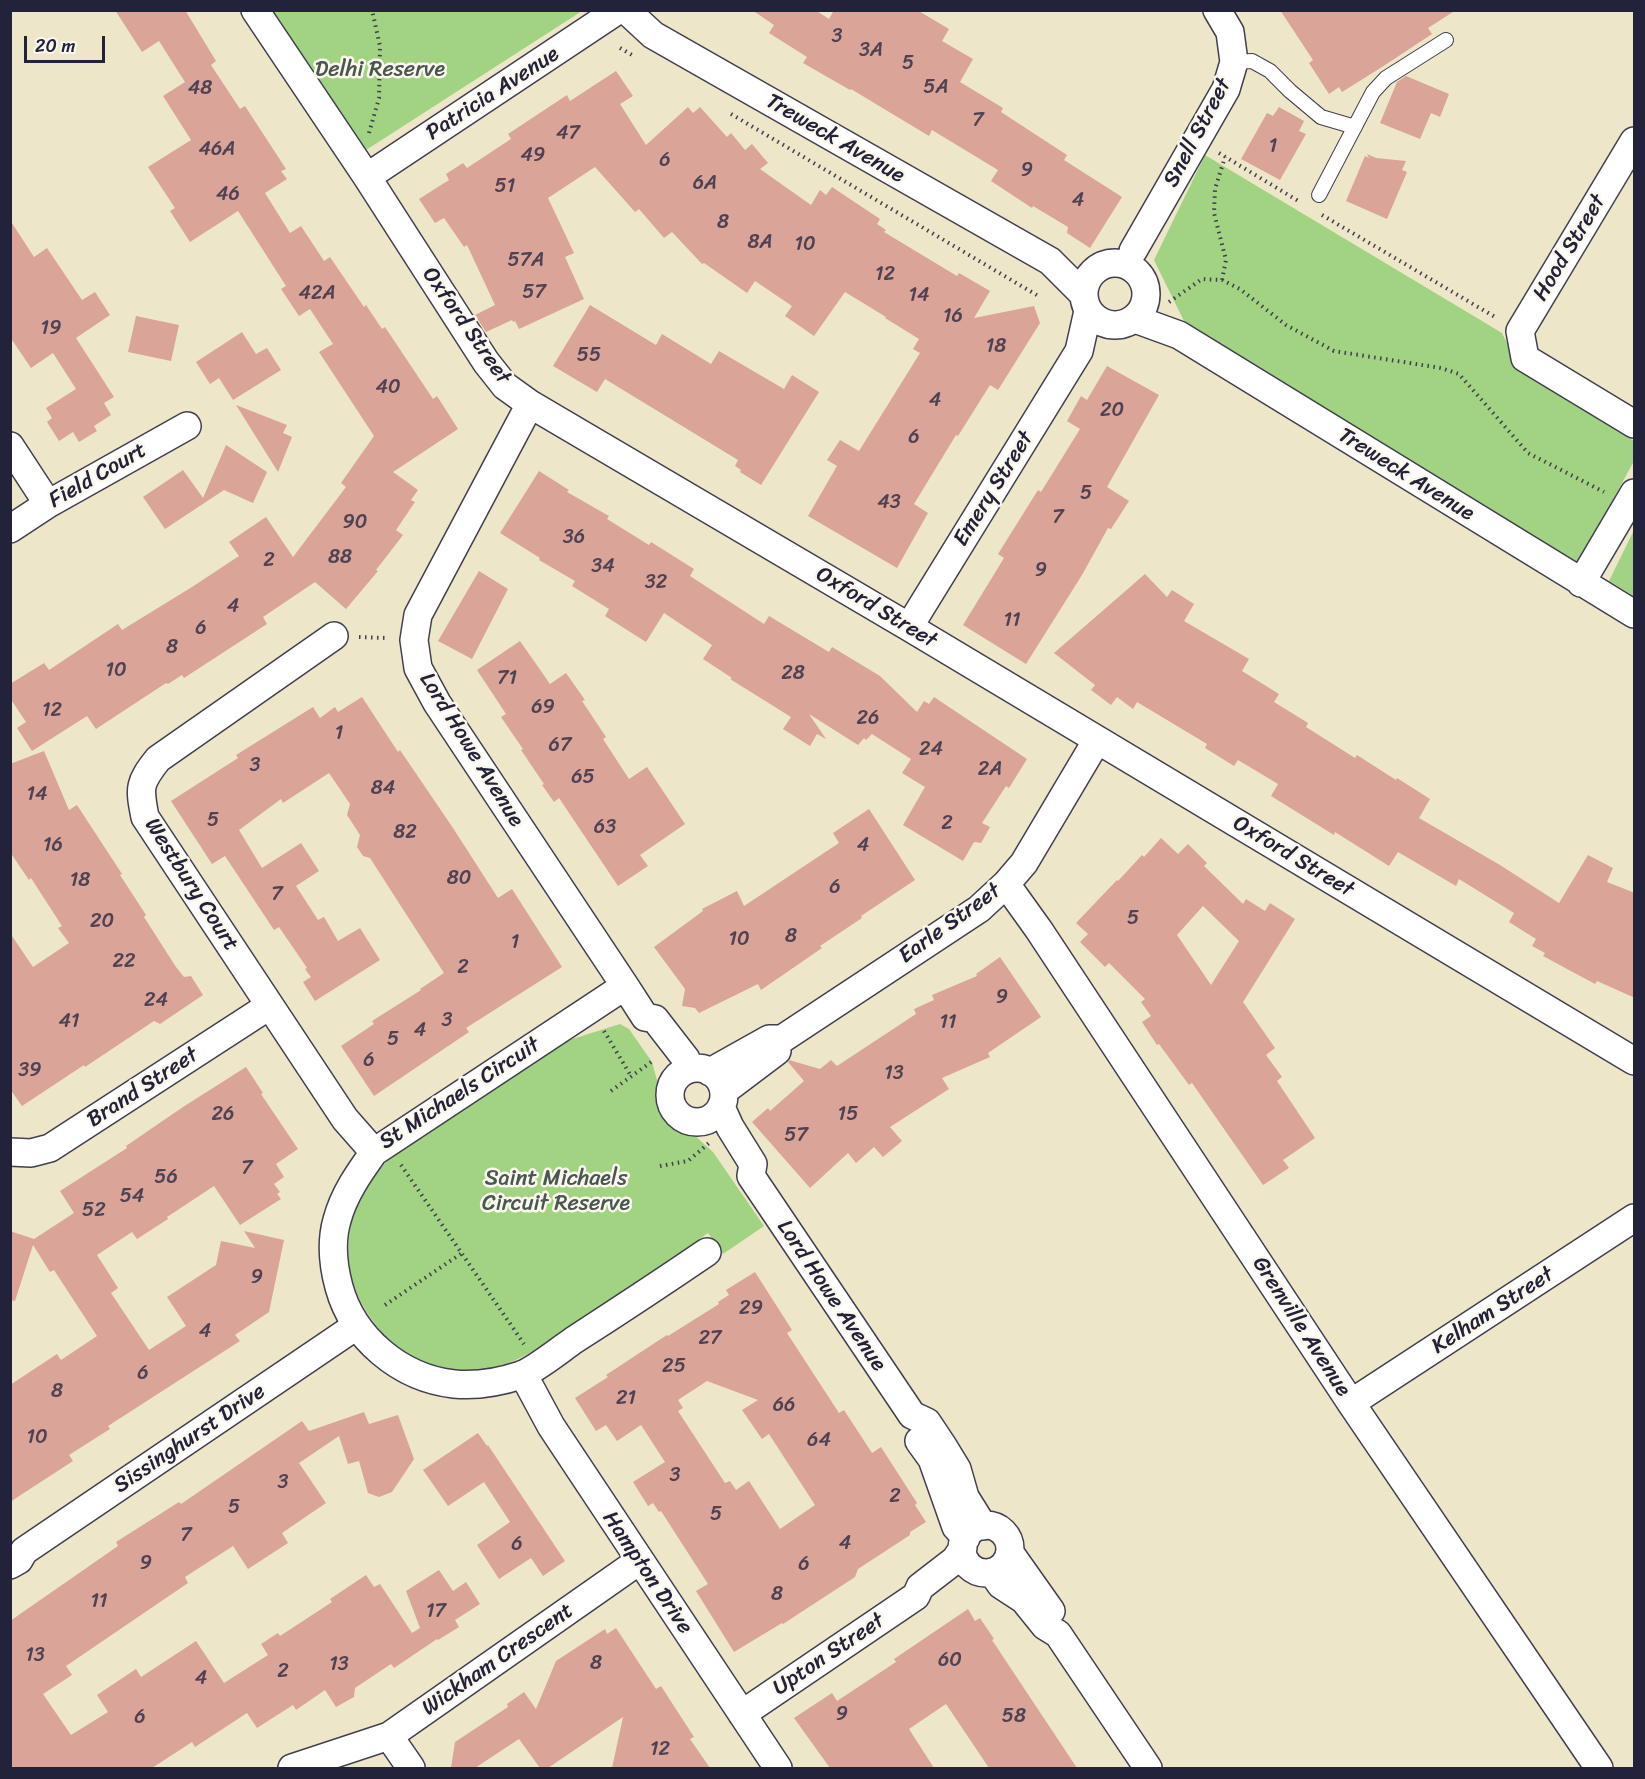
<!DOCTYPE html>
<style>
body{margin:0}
#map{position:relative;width:1645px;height:1779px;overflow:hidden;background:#eee6c8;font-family:Sriracha,sans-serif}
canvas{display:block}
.frame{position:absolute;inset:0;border:12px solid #22223b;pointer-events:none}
.scale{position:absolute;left:24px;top:36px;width:81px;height:27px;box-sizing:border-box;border:3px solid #22223b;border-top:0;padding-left:8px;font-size:18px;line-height:21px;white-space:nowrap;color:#22223b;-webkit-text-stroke:4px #fbf7ec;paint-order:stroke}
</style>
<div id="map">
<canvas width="1645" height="1779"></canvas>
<div class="frame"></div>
<div class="scale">20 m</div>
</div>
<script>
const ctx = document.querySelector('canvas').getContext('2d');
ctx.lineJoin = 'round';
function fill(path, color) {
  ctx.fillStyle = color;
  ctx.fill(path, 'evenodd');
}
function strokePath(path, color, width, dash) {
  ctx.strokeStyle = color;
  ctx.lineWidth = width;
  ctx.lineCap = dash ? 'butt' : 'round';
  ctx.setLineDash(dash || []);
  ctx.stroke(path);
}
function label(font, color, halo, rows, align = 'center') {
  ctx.font = font + ' Sriracha,sans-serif';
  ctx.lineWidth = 5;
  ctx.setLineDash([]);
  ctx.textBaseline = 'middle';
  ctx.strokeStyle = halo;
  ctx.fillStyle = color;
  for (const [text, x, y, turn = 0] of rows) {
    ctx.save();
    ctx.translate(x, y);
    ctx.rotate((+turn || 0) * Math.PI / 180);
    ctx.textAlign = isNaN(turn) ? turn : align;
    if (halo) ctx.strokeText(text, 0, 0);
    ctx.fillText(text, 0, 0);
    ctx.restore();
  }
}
fill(new Path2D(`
 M 270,11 L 582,11 L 363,152 Z
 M 1205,155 L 1502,333 L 1518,366 L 1634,441 L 1634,461 L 1576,567 L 1184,321 L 1154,260 Z
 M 1634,530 L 1634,596 L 1609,581 Z
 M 620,1024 L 629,1029 L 652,1062 L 660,1091 L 660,1105 L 665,1117 L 694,1135 L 713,1152 L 764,1226 L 723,1254 L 708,1233 C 669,1261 630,1286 591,1313 C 565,1330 527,1359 497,1367 C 459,1377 410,1364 384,1335 C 371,1320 360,1304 354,1285 C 343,1255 349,1210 367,1184 C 388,1154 428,1130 458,1110 C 489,1090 519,1069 549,1049 L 566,1041 Z`), '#a1d382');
fill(new Path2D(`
 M 115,10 L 185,10 L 216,61 L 211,65 L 240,109 L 245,106 L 286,169 L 281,171 L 287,179 L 265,193 L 290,233 L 301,226 L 324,261 L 330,257 L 364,307 L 366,305 L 382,329 L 385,327 L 433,399 L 437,396 L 458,429 L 393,472 L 418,490 L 411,500 L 415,502 L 396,530 L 403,535 L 376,570 L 378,571 L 346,609 L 315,582 L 263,617 L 267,624 L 184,678 L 182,675 L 168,684 L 166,683 L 96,729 L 87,716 L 32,751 L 17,728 L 26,722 L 10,698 L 10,684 L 44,663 L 49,670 L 118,624 L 122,630 L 192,587 L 239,556 L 229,542 L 266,517 L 293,557 L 346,487 L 341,483 L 374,436 L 319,352 L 333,344 L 310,309 L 299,316 L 281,289 L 286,286 L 238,211 L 190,242 L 170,211 L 175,208 L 148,167 L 191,140 L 163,96 L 185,82 L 159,41 L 142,52 Z
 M 752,10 L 815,10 L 829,19 L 834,10 L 917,10 L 949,29 L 942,41 L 973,59 L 960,82 L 1003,108 L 1001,112 L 1067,155 L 1064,160 L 1122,197 L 1090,248 L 1067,233 L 1068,227 L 1033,206 L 1032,208 L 991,181 L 998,170 L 932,130 L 929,136 L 851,89 L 850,90 L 803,63 L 807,57 L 769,33 L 774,25 Z
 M 1280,10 L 1456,10 L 1428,28 L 1432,34 L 1382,67 L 1342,92 L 1339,87 L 1329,94 L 1309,63 L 1313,60 Z
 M 616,71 L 633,96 L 620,104 L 646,145 L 688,107 L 693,113 L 700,107 L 727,137 L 731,133 L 745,150 L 752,144 L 768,163 L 760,169 L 811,205 L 820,190 L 826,195 L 832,187 L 880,219 L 877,224 L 886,230 L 884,232 L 957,276 L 959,273 L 990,291 L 974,318 L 1034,306 L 1040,323 L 998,390 L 990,385 L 958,436 L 956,435 L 914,504 L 928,513 L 897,568 L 808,516 L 837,466 L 827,460 L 840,440 L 859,451 L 920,353 L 913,349 L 919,339 L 885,318 L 886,317 L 845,292 L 814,336 L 785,316 L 792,306 L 755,281 L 747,293 L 704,263 L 702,264 L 672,232 L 664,238 L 639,209 L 635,212 L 595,167 L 548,198 L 574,253 L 565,257 L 584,299 L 519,329 L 515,321 L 513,322 L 512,320 L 486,332 L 475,315 L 495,305 L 467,245 L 464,247 L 444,218 L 435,223 L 419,199 L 449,180 L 446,174 L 463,163 L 467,168 L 511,139 L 508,134 L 567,95 L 570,101 Z
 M 1406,76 L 1449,94 L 1440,117 L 1431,113 L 1420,139 L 1380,123 L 1397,82 Z
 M 1279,107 L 1304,121 L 1299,131 L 1306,134 L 1280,180 L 1241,159 L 1267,113 L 1273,116 Z
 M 1367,154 L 1376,158 L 1406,161 L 1402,170 L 1407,172 L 1387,219 L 1346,201 L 1365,156 L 1369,158 Z
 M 10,220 L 34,257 L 47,248 L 82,300 L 95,292 L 110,315 L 76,338 L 114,397 L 104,403 L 111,415 L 94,426 L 97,431 L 79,442 L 73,432 L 59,441 L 47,422 L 52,418 L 46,408 L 76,389 L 53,353 L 31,368 L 10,337 Z
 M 590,305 L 656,345 L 662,334 L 711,364 L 719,351 L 784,389 L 792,375 L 819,392 L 761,485 L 740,472 L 741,470 L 735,466 L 738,460 L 605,379 L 597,392 L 553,366 Z
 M 136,316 L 179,325 L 171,361 L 128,352 Z
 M 242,332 L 256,354 L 267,348 L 281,370 L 233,400 L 219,378 L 210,384 L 196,362 Z
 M 1107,366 L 1159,395 L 1107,487 L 1129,501 L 1111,529 L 1108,528 L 1082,575 L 1026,664 L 963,625 L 1004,558 L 998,554 L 1038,490 L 1041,492 L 1080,429 L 1067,421 L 1081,396 L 1087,400 Z
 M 236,405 L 287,425 L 283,433 L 292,437 L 278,472 Z
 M 226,445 L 267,472 L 253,503 L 224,490 L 165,529 L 143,497 L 183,470 L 203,498 Z
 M 539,471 L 569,490 L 567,492 L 609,516 L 607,519 L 649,545 L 651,542 L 694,569 L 690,576 L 764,624 L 769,616 L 829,652 L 832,647 L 880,676 L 917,712 L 924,701 L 929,704 L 934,697 L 1027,759 L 1009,788 L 1006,786 L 982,823 L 990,827 L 981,843 L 974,842 L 963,861 L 903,825 L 925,787 L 902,773 L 911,759 L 872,734 L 866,740 L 864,738 L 858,745 L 809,714 L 826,739 L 817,734 L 810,746 L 783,729 L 791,717 L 730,679 L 732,678 L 703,659 L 712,645 L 664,613 L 646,642 L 605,616 L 609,609 L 572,586 L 575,581 L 539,560 L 540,558 L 500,533 Z
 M 479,571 L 508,589 L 472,659 L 438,641 Z
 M 1145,574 L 1167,597 L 1172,590 L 1194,604 L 1184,621 L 1249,659 L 1242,671 L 1279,694 L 1274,702 L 1308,723 L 1306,727 L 1355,758 L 1357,755 L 1396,780 L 1397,778 L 1430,799 L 1419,818 L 1500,865 L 1559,903 L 1588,855 L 1613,868 L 1607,882 L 1635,893 L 1635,998 L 1597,981 L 1595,984 L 1543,956 L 1545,953 L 1532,946 L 1536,939 L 1509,922 L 1514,913 L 1459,879 L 1456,886 L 1398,852 L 1389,866 L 1335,832 L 1334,835 L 1271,796 L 1278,784 L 1238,760 L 1234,766 L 1205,748 L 1207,744 L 1137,702 L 1133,709 L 1117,697 L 1111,705 L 1091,690 L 1095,685 L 1054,653 Z
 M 520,641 L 550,684 L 566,673 L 585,700 L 582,701 L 606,737 L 603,739 L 629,779 L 647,767 L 685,824 L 640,855 L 648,866 L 618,886 L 559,798 L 554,802 L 542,785 L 544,784 L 521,750 L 523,749 L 501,717 L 506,714 L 477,670 Z
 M 362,697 L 398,752 L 400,750 L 453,828 L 498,898 L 512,889 L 562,967 L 466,1028 L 469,1032 L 374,1096 L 341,1046 L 374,1024 L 372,1021 L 421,990 L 420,989 L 444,973 L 370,858 L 363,856 L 357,847 L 360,835 L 347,815 L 350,804 L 329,773 L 283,803 L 281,799 L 239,830 L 262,868 L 301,843 L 319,871 L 296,886 L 318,920 L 324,917 L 338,941 L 360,928 L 380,960 L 315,1001 L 303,982 L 311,977 L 305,969 L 307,968 L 279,927 L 274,930 L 225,856 L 212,864 L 171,801 L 238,758 L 236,755 L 313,707 L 320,718 L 335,707 L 338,712 Z
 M 44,751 L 69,810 L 77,805 L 122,874 L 120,875 L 146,915 L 144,917 L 176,967 L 184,977 L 191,976 L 203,995 L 160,1024 L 154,1021 L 85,1067 L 84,1065 L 22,1106 L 10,1089 L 10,933 L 33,967 L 69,943 L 58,928 L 62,926 L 31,878 L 29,880 L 10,852 L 10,764 Z
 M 869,809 L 915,880 L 861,916 L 862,918 L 820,946 L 822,948 L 761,990 L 758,984 L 699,1013 L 695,1008 L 682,1006 L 685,989 L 654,947 L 703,911 L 702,909 L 737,891 L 744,906 L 839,843 L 833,833 Z
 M 1161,838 L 1178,854 L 1188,844 L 1207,863 L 1204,866 L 1243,904 L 1246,899 L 1265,911 L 1270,903 L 1295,919 L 1243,1002 L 1275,1048 L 1266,1055 L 1282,1077 L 1277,1081 L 1315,1138 L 1283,1160 L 1289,1168 L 1263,1185 L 1192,1083 L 1189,1085 L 1159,1044 L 1157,1045 L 1142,1022 L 1151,1016 L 1141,1002 L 1145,999 L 1109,963 L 1105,967 L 1080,942 L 1088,934 L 1076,923 L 1117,880 L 1118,881 L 1142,855 L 1144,857 ZM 1203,906 L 1239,941 L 1211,985 L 1177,935 Z
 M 1000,957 L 1041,1017 L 988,1053 L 990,1057 L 942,1078 L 949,1089 L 890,1127 L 902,1141 L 883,1157 L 874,1147 L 856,1163 L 848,1153 L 810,1188 L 752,1122 L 768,1108 L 770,1111 L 804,1081 L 788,1062 L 789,1060 L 820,1069 L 831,1060 L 837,1066 L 916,1014 L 914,1009 L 934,1000 L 932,995 L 977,976 L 976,974 Z
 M 246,1067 L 263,1093 L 261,1094 L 298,1149 L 276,1164 L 284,1177 L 274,1184 L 280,1192 L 277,1194 L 281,1199 L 240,1225 L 214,1186 L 167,1217 L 168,1219 L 137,1239 L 132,1232 L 97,1255 L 118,1288 L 111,1293 L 149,1350 L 186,1326 L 167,1297 L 216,1265 L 221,1241 L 255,1248 L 244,1231 L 284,1240 L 269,1312 L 235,1335 L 240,1341 L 108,1426 L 110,1429 L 69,1455 L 73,1461 L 10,1502 L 10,1385 L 57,1354 L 61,1360 L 97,1336 L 54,1270 L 50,1272 L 33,1245 L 15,1301 L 10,1300 L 10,1231 L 34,1239 L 74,1213 L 60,1191 L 127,1148 L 126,1146 L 183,1107 Z
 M 755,1272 L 792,1330 L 787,1333 L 839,1413 L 844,1410 L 872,1453 L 881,1447 L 917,1503 L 915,1505 L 926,1522 L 910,1532 L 910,1535 L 858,1569 L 855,1577 L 783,1624 L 782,1623 L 734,1652 L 696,1591 L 708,1584 L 661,1511 L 659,1512 L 653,1503 L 648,1506 L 633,1482 L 665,1462 L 641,1425 L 617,1441 L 606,1425 L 596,1431 L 575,1398 L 608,1377 L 606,1375 L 644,1350 L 667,1335 L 668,1336 L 719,1304 L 718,1302 L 729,1295 L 726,1290 ZM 707,1381 L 758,1400 L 742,1410 L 762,1439 L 769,1434 L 815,1505 L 780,1529 L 749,1481 L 736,1490 L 730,1481 L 725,1483 L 678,1411 L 683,1408 L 678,1400 Z
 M 364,1412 L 369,1424 L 398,1415 L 414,1459 L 392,1492 L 379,1497 L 368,1493 L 359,1461 L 348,1464 L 339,1436 L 299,1463 L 326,1503 L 282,1533 L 288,1543 L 248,1569 L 233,1546 L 185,1577 L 188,1583 L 66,1666 L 72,1675 L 43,1694 L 71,1735 L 108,1712 L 97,1695 L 136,1669 L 141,1677 L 196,1641 L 224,1683 L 268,1655 L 261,1644 L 278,1633 L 280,1636 L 332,1602 L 330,1599 L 366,1575 L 374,1587 L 380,1584 L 412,1633 L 420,1628 L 406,1591 L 439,1570 L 453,1591 L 466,1582 L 480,1604 L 455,1620 L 459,1627 L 438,1640 L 437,1639 L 394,1668 L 391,1664 L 355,1688 L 354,1697 L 336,1707 L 325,1690 L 296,1710 L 293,1705 L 257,1728 L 247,1713 L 195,1747 L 192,1742 L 152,1768 L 10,1768 L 10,1621 L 118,1546 L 116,1542 L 179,1502 L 181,1504 L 302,1421 L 309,1431 Z
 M 478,1433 L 487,1446 L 488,1445 L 565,1561 L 543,1576 L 531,1558 L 499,1579 L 477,1545 L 510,1522 L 484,1482 L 448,1506 L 423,1470 Z
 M 968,1609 L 975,1621 L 980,1618 L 994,1639 L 992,1640 L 1077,1768 L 989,1768 L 946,1704 L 909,1729 L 934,1768 L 830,1768 L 794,1718 L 832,1693 L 837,1701 L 896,1662 L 894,1659 Z
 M 616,1628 L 656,1689 L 661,1686 L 694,1737 L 690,1739 L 710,1768 L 612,1768 L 623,1717 L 548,1768 L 540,1768 L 519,1739 L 475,1768 L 451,1768 L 455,1742 L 508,1707 L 507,1704 L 524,1692 L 536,1709 L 556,1661 L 605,1629 L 607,1634 Z`), '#daa499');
const service = new Path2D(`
 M 1234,62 L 1252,61 L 1270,71 L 1290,91 L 1321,117 L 1355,127
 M 1319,195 L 1373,92 L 1386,78 L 1446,40`);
const minor = new Path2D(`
 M 255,10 L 367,177 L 486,362 L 505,386 L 530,404 L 909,627 L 1634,1061
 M 626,10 L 653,35 L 1050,261 L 1083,294
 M 1634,141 L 1520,331 L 1525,358 L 1634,424
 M 367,177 L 618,10
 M 1133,251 L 1226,89 L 1234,62 L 1230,32 L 1217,10
 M1084 294a31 31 0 1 1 62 0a31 31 0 1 1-62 0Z
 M 1135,319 L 1179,335 L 1634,614
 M 530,404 L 418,615 L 414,640 L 418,668 L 437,703 L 625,986 L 645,1017 L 655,1019 L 686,1059 L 690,1069
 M 10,446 L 48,504
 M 10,529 L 48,504 L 187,426
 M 1581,583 L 1634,493
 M 909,627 L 1079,351 L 1088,311
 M 334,636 L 158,759 C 139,783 139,787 145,817 L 345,1119 L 374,1152
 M 1006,884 L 1039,930 L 1351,1403 L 1599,1768
 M 625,986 L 374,1152 C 359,1173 344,1194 337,1220 C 331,1241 333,1265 339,1287 C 353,1338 400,1378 454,1384 C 475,1386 500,1382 521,1375 C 535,1370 561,1349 574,1340 C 619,1311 663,1282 707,1252
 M670 1095a27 27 0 1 1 54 0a27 27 0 1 1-54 0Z
 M 710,1072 L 769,1039 L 782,1039 L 979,909 L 1006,884 L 1024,863 L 1097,740
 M 724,1091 L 777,1051
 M 721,1107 L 730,1127 L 753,1164 L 751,1176 L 912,1415 L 927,1422 L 943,1446 L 957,1469 L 965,1497 L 983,1526
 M 10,1152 L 31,1153 L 50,1148 L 269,1006
 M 523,1374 L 551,1426 L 778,1768
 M 1351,1403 L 1634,1218
 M 919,1441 L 932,1459 L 956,1527 L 966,1538
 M962 1549a24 24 0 1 1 48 0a24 24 0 1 1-48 0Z
 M 1010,1553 L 1051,1611
 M 10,1565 L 19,1560 L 24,1551 L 356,1326
 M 992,1572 L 1001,1585 L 1024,1600 L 1045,1626 L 1058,1634 L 1148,1768
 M 742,1714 L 916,1596 L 920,1587 L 955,1560 L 963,1548
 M 389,1736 L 411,1768
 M 292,1768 L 389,1736 L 639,1561`);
strokePath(service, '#413f50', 16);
strokePath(minor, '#413f50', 30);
strokePath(new Path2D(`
 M 620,48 L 632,55
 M 731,114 L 1040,297
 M 369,133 L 379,98 L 380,46 L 372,10
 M 1219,153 L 1300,202
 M 1322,215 L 1495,317
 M 1222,280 L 1226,260 L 1214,213 L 1215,189 L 1225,157
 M 1169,302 L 1202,279 L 1222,280 L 1240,289 L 1286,325 L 1334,351 L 1441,368 L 1459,374 L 1528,453 L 1604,492
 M 359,637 L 387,638
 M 604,1031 L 631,1076
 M 611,1091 L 654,1060
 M 401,1165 L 524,1344
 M 660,1166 L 688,1161 L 709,1143
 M 385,1305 L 462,1253`), '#413f50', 4, [1.5, 4.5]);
strokePath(service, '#fff', 14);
strokePath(minor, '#fff', 27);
label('20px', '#504252', null, [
 ["3",837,37],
 ["3A",871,51],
 ["5",908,64],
 ["5A",936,88],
 ["48",200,89],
 ["7",978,121],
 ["47",568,134],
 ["1",1273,147],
 ["46A",217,150],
 ["49",533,156],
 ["6",665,161],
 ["9",1027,171],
 ["6A",705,184],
 ["51",505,187],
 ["46",228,195],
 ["4",1078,201],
 ["8",723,223],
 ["8A",760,243],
 ["10",805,245],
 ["57A",526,261],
 ["12",885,275],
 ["57",534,293],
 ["42A",317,294],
 ["14",919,296],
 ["16",953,317],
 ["19",51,329],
 ["18",996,347],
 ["55",589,356],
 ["40",388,388],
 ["4",935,401],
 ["20",1112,411],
 ["6",914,438],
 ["5",1086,494],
 ["43",889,503],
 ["7",1058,518],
 ["90",355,523],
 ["36",574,538],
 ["88",340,558],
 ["2",269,561],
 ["34",603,567],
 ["9",1041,571],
 ["32",656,583],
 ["4",233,607],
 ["11",1012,621],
 ["6",201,629],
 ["8",172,648],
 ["10",116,671],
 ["28",793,674],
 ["71",507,679],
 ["69",543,708],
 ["12",52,711],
 ["26",868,719],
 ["1",339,734],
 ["67",560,746],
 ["24",931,750],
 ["3",255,766],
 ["2A",990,770],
 ["65",583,778],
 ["84",383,789],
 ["14",37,795],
 ["5",213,821],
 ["2",947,824],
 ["63",605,828],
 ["82",405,833],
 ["16",53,846],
 ["4",863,846],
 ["80",459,879],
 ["18",80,881],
 ["6",835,888],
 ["7",277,895],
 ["5",1133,919],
 ["20",102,922],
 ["8",791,937],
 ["10",739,940],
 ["1",515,943],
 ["22",124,962],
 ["2",463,968],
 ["9",1002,998],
 ["24",156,1001],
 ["3",447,1021],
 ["41",69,1022],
 ["11",948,1023],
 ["4",420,1031],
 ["5",393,1040],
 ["6",369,1061],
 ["39",30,1071],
 ["13",894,1074],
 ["26",223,1115],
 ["15",848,1115],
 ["57",796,1136],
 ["7",247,1169],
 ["56",166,1178],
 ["54",132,1197],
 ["52",94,1211],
 ["9",257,1278],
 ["29",751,1309],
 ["4",205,1332],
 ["27",710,1339],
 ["25",674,1367],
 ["6",143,1374],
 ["8",57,1392],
 ["21",626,1399],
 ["66",784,1406],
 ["10",37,1438],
 ["64",819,1441],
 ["3",675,1476],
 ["3",283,1483],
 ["2",895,1497],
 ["5",234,1508],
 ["5",716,1515],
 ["7",186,1536],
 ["4",845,1544],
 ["6",517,1545],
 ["9",146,1564],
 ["6",804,1565],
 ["8",777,1595],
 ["11",99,1602],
 ["17",436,1612],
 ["13",35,1656],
 ["60",950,1661],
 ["8",596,1664],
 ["13",339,1665],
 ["2",283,1672],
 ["4",201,1679],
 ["9",842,1715],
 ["58",1014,1717],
 ["6",140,1718],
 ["12",660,1750]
]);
label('22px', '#485750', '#fbf7ec', [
 ["Delhi Reserve",380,70],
 ["Saint Michaels",556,1179],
 ["Circuit Reserve",556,1204]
]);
label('22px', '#22223b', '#fbf7ec', [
 ["Patricia Avenue",493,94,-33],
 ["Snell Street",1198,133,-62],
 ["Treweck Avenue",835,139,30],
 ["Hood Street",1570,248,-59],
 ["Oxford Street",466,326,55],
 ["Treweck Avenue",1406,475,32],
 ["Field Court",98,476,-30],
 ["Emery Street",994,489,-58],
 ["Oxford Street",876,608,31],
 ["Lord Howe Avenue",471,750,58],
 ["Oxford Street",1293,857,31],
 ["Westbury Court",191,885,57],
 ["Earle Street",950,924,-36],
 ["Brand Street",143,1088,-33],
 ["St Michaels Circuit",460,1094,-33],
 ["Lord Howe Avenue",831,1296,56],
 ["Kelham Street",1493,1311,-33],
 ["Grenville Avenue",1301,1327,57],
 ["Sissinghurst Drive",190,1439,-34],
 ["Hampton Drive",647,1573,56],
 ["Upton Street",829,1655,-34],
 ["Wickham Crescent",498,1660,-35]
]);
</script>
